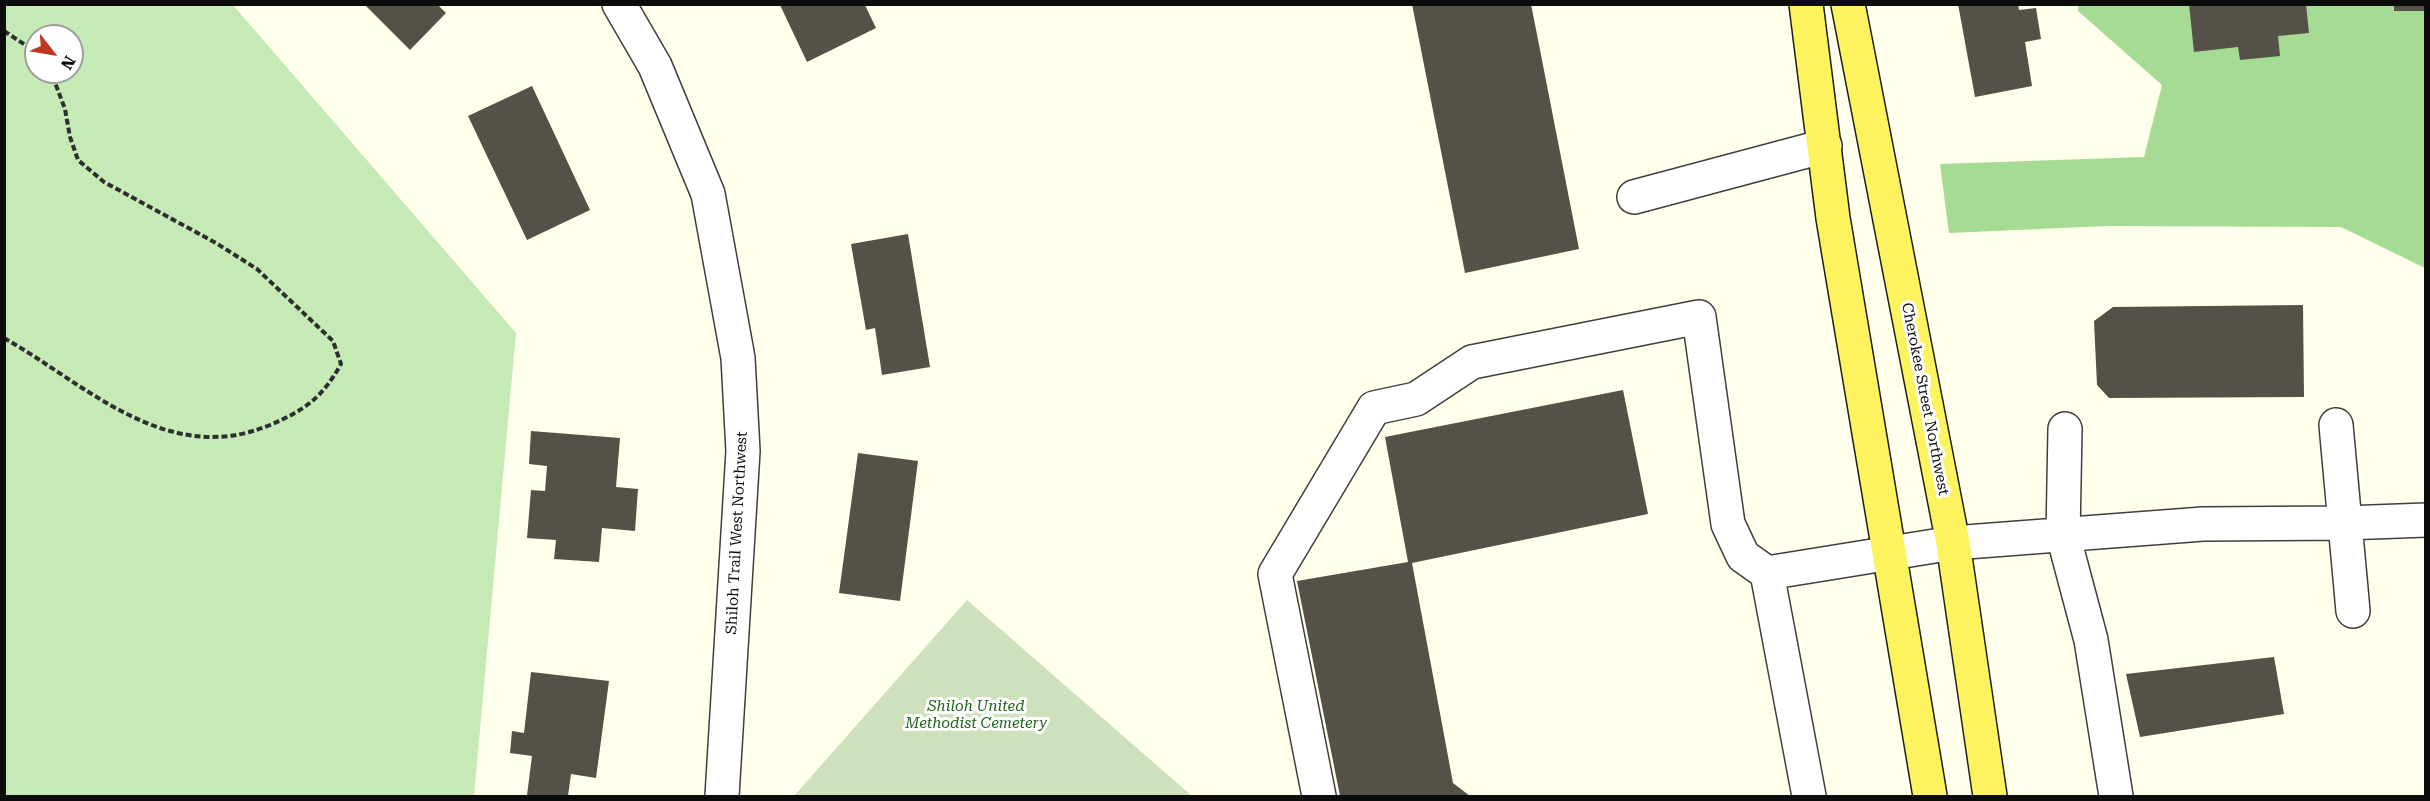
<!DOCTYPE html>
<style>
body{margin:0}
#map{position:relative;width:2430px;height:801px;overflow:hidden;background:#ffffec;font-family:"Roboto Serif",serif}
canvas{display:block}
.frame{position:absolute;inset:0;border:6px solid #0c0c0c;pointer-events:none}
.north{position:absolute;left:24px;top:24px;width:60px;height:60px;box-sizing:border-box;background:#fff;border:2px solid #9e9e9e;border-radius:50%;rotate:121deg;font-size:16px;font-weight:700;line-height:24px;text-align:center;color:#0c0c0c}
.north::after{content:'';display:block;margin:auto;width:21px;height:27px;background:#bf3721;clip-path:polygon(50% 0,100% 100%,50% 72%,0 100%)}
</style>
<div id="map">
<canvas width="2430" height="801"></canvas>
<div class="frame"></div>
<div class="north">N</div>
</div>
<script>
const ctx = document.querySelector('canvas').getContext('2d');
ctx.lineJoin = 'round';
function fill(path, color) {
  ctx.fillStyle = color;
  ctx.fill(path, 'evenodd');
}
function strokePath(path, color, width, dash) {
  ctx.strokeStyle = color;
  ctx.lineWidth = width;
  ctx.lineCap = dash ? 'butt' : 'round';
  ctx.setLineDash(dash || []);
  ctx.stroke(path);
}
function label(font, color, halo, rows, align = 'center') {
  ctx.font = font + ' "Roboto Serif",serif';
  ctx.lineWidth = 6;
  ctx.setLineDash([]);
  ctx.textBaseline = 'middle';
  ctx.strokeStyle = halo;
  ctx.fillStyle = color;
  for (const [text, x, y, turn = 0] of rows) {
    ctx.save();
    ctx.translate(x, y);
    ctx.rotate((+turn || 0) * Math.PI / 180);
    ctx.textAlign = isNaN(turn) ? turn : align;
    if (halo) ctx.strokeText(text, 0, 0);
    ctx.fillText(text, 0, 0);
    ctx.restore();
  }
}
fill(new Path2D(`
 M 5,4 L 233,5 L 516,333 L 474,796 L 5,796 ZM 36,36 L 72,36 L 72,72 L 36,72 Z`), '#c6eab5');
fill(new Path2D(`
 M 2078,5 L 2425,5 L 2425,268 L 2341,227 L 2107,226 L 1949,233 L 1940,164 L 2144,157 L 2162,85 L 2078,11 Z`), '#a6db94');
fill(new Path2D(`
 M 967,600 L 1192,796 L 794,796 Z`), '#cee1bd');
fill(new Path2D(`
 M 364,4 L 437,4 L 446,13 L 410,50 Z
 M 1412,4 L 1531,4 L 1579,249 L 1465,273 Z
 M 1958,4 L 2018,4 L 2019,10 L 2036,8 L 2041,39 L 2025,42 L 2032,86 L 1975,97 Z
 M 2189,4 L 2306,4 L 2309,33 L 2278,36 L 2280,56 L 2240,60 L 2238,47 L 2194,52 Z
 M 2394,4 L 2426,4 L 2426,11 L 2394,11 Z
 M 780,5 L 865,5 L 876,28 L 807,62 Z
 M 532,86 L 590,210 L 527,240 L 468,116 Z
 M 908,234 L 930,367 L 882,375 L 875,328 L 866,330 L 851,244 Z
 M 2303,305 L 2304,397 L 2109,398 L 2097,385 L 2094,321 L 2113,307 Z
 M 1623,390 L 1648,514 L 1412,563 L 1453,783 L 1470,796 L 1340,796 L 1297,581 L 1408,562 L 1385,437 Z
 M 531,431 L 620,438 L 616,487 L 638,489 L 635,531 L 602,528 L 599,562 L 554,559 L 556,540 L 527,538 L 531,490 L 545,491 L 547,466 L 529,464 Z
 M 858,453 L 918,461 L 900,601 L 839,593 Z
 M 2274,657 L 2284,714 L 2140,737 L 2126,674 Z
 M 531,672 L 609,681 L 596,778 L 571,774 L 568,796 L 527,795 L 532,756 L 510,753 L 512,731 L 524,733 Z`), '#555048');
const minor = new Path2D(`
 M 619,4 L 655,66 L 708,194 L 738,358 L 743,451 L 722,796
 M 1634,197 L 1825,146
 M 2336,425 L 2353,611
 M 2065,429 L 2063,535 L 2091,640 L 2116,796
 M 1767,573 L 1953,543 L 2203,524 L 2345,523 L 2426,520
 M 1319,796 L 1275,574 L 1374,408 L 1416,399 L 1472,362 L 1699,317 L 1728,524 L 1743,556 L 1767,573 L 1809,796`);
const major = new Path2D(`
 M 1806,4 L 1833,218 L 1930,796
 M 1848,4 L 1953,543 L 1990,796`);
strokePath(minor, '#3f3f3f', 36);
strokePath(major, '#1d1d1d', 36);
strokePath(new Path2D(`
 M 4,31 L 36,52
 M 4,338 C 87,385 167,468 270,425 C 305,410 322,398 341,364 L 333,341 L 257,269 L 216,243 L 104,182 L 78,160 L 70,137 L 65,109 L 51,72`), '#2e2e2e', 4, [6, 3]);
strokePath(minor, '#fff', 33);
strokePath(major, '#fcf35f', 33);
label('15px', '#0c0c0c', '#fff', [
 ["Cherokee Street Northwest",1925,399,79],
 ["Shiloh Trail West Northwest",737,533,-87]
]);
label('italic 15px', '#1d651b', '#fff', [
 ["Shiloh United",976,707],
 ["Methodist Cemetery",976,724]
]);
</script>
